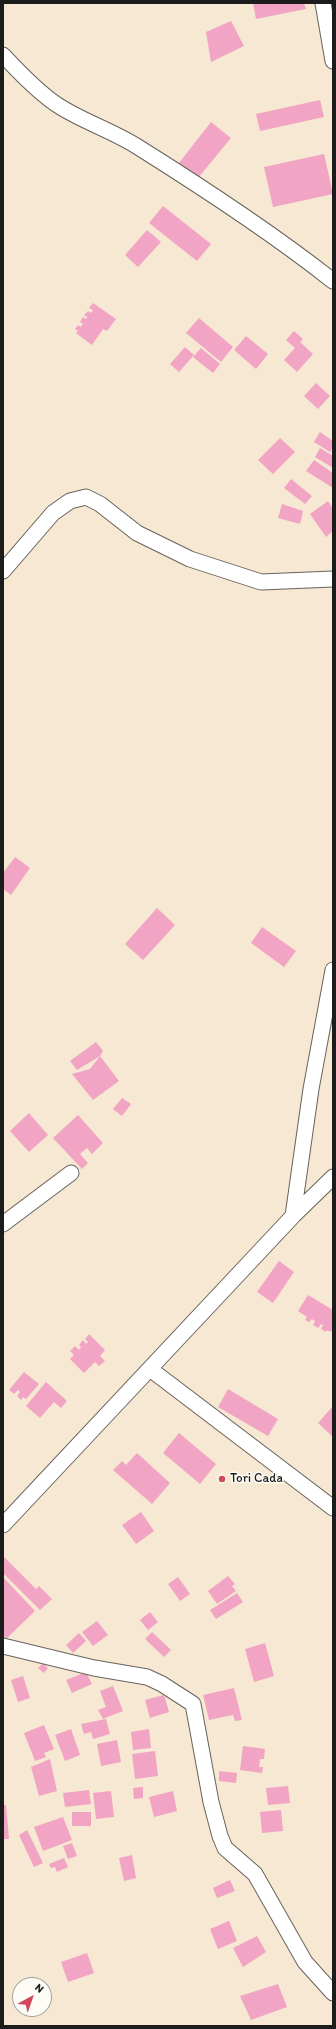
<!DOCTYPE html>
<style>
body{margin:0}
#map{position:relative;width:336px;height:2029px;overflow:hidden;background:#f6e8d3;font-family:Itim,sans-serif}
canvas{display:block}
.frame{position:absolute;inset:0;border:4px solid #1c1c1c;pointer-events:none}
.north{position:absolute;left:12px;top:1977px;width:40px;height:40px;box-sizing:border-box;background:#fdfcf7;border:1px solid #a3a29f;border-radius:50%;rotate:40deg;font-size:11px;font-weight:700;line-height:16px;text-align:center;color:#1c1c1c}
.north::after{content:'';display:block;margin:auto;width:14px;height:18px;background:#d1495b;clip-path:polygon(50% 0,100% 100%,50% 72%,0 100%)}
</style>
<div id="map">
<canvas width="336" height="2029"></canvas>
<div class="frame"></div>
<div class="north">N</div>
</div>
<script>
const ctx = document.querySelector('canvas').getContext('2d');
ctx.lineJoin = 'round';
function fill(path, color) {
  ctx.fillStyle = color;
  ctx.fill(path, 'evenodd');
}
function strokePath(path, color, width, dash) {
  ctx.strokeStyle = color;
  ctx.lineWidth = width;
  ctx.lineCap = dash ? 'butt' : 'round';
  ctx.setLineDash(dash || []);
  ctx.stroke(path);
}
function label(font, color, halo, rows, align = 'center') {
  ctx.font = font + ' Itim,sans-serif';
  ctx.lineWidth = 3;
  ctx.setLineDash([]);
  ctx.textBaseline = 'middle';
  ctx.strokeStyle = halo;
  ctx.fillStyle = color;
  for (const [text, x, y, turn = 0] of rows) {
    ctx.save();
    ctx.translate(x, y);
    ctx.rotate((+turn || 0) * Math.PI / 180);
    ctx.textAlign = isNaN(turn) ? turn : align;
    if (halo) ctx.strokeText(text, 0, 0);
    ctx.fillText(text, 0, 0);
    ctx.restore();
  }
}
fill(new Path2D(`
 M 253,3 L 304,3 L 306,9 L 256,19 Z
 M 231,21 L 244,46 L 211,62 L 206,32 Z
 M 320,100 L 324,117 L 260,131 L 256,114 Z
 M 211,122 L 231,138 L 198,178 L 179,163 Z
 M 324,154 L 333,194 L 273,207 L 264,167 Z
 M 163,206 L 211,244 L 197,261 L 149,223 Z
 M 147,230 L 161,242 L 138,267 L 125,255 Z
 M 93,303 L 116,319 L 107,331 L 103,329 L 92,345 L 76,333 L 78,331 L 75,329 L 78,325 L 81,327 L 83,324 L 80,322 L 83,317 L 86,319 L 87,317 L 84,315 L 88,311 L 91,313 L 93,310 L 89,308 Z
 M 199,318 L 233,347 L 221,362 L 186,333 Z
 M 294,331 L 303,339 L 300,342 L 313,354 L 297,372 L 284,360 L 295,348 L 286,340 Z
 M 246,336 L 268,354 L 256,369 L 234,350 Z
 M 185,347 L 194,355 L 179,372 L 170,364 Z
 M 201,348 L 220,364 L 213,373 L 193,357 Z
 M 316,383 L 330,396 L 318,409 L 304,396 Z
 M 320,432 L 333,441 L 333,447 L 330,452 L 314,442 Z
 M 280,438 L 295,452 L 273,474 L 258,460 Z
 M 320,448 L 333,456 L 333,468 L 315,457 Z
 M 314,460 L 333,473 L 333,488 L 306,471 Z
 M 291,479 L 312,496 L 305,504 L 284,488 Z
 M 328,501 L 333,509 L 333,531 L 326,537 L 310,514 Z
 M 282,504 L 303,511 L 300,524 L 278,518 Z
 M 15,857 L 30,868 L 11,895 L 3,889 L 3,873 Z
 M 157,908 L 175,925 L 143,960 L 125,944 Z
 M 262,927 L 296,951 L 284,967 L 251,943 Z
 M 96,1042 L 103,1051 L 100,1056 L 119,1081 L 93,1100 L 72,1074 L 90,1069 L 100,1056 L 77,1070 L 70,1061 Z
 M 122,1098 L 131,1104 L 122,1116 L 113,1109 Z
 M 29,1113 L 48,1135 L 29,1152 L 10,1131 Z
 M 78,1115 L 103,1143 L 92,1154 L 87,1148 L 80,1154 L 88,1163 L 82,1169 L 53,1138 Z
 M 279,1261 L 294,1272 L 273,1303 L 257,1292 Z
 M 308,1295 L 333,1310 L 333,1328 L 331,1332 L 327,1330 L 326,1332 L 321,1329 L 323,1325 L 321,1324 L 318,1328 L 313,1325 L 315,1321 L 312,1319 L 309,1322 L 305,1320 L 307,1317 L 298,1311 Z
 M 89,1334 L 105,1350 L 100,1356 L 105,1361 L 99,1366 L 95,1362 L 84,1373 L 70,1359 L 74,1355 L 70,1351 L 75,1346 L 79,1350 L 81,1347 L 79,1345 L 83,1340 L 86,1344 L 88,1342 L 85,1339 Z
 M 24,1372 L 39,1384 L 26,1399 L 23,1397 L 21,1400 L 17,1396 L 20,1392 L 18,1390 L 14,1394 L 9,1390 Z
 M 46,1382 L 67,1401 L 61,1408 L 54,1402 L 40,1418 L 26,1406 Z
 M 228,1389 L 278,1419 L 268,1436 L 218,1407 Z
 M 333,1406 L 333,1437 L 318,1423 Z
 M 179,1433 L 216,1464 L 200,1484 L 163,1453 Z
 M 137,1453 L 170,1483 L 152,1504 L 113,1470 L 122,1461 L 126,1465 Z
 M 141,1512 L 154,1531 L 136,1544 L 122,1525 Z
 M 3,1556 L 36,1589 L 39,1586 L 52,1599 L 40,1610 L 3,1573 Z
 M 228,1576 L 235,1584 L 232,1586 L 236,1591 L 217,1604 L 208,1591 Z
 M 3,1577 L 35,1611 L 6,1639 L 3,1635 Z
 M 178,1577 L 190,1594 L 180,1601 L 168,1584 Z
 M 237,1593 L 243,1602 L 216,1619 L 210,1610 Z
 M 150,1612 L 158,1622 L 148,1630 L 140,1620 Z
 M 97,1621 L 108,1635 L 93,1646 L 82,1632 Z
 M 152,1632 L 171,1650 L 164,1657 L 145,1639 Z
 M 79,1633 L 86,1641 L 73,1653 L 66,1645 Z
 M 265,1643 L 274,1676 L 254,1682 L 245,1649 Z
 M 43,1663 L 48,1668 L 44,1673 L 38,1668 Z
 M 86,1672 L 92,1684 L 72,1693 L 66,1680 Z
 M 23,1676 L 30,1698 L 18,1702 L 11,1680 Z
 M 113,1686 L 123,1711 L 103,1719 L 98,1710 L 106,1707 L 100,1691 Z
 M 234,1688 L 242,1720 L 235,1721 L 233,1715 L 209,1720 L 203,1695 Z
 M 164,1695 L 169,1712 L 150,1718 L 145,1700 Z
 M 106,1719 L 110,1734 L 93,1739 L 91,1732 L 84,1734 L 81,1724 Z
 M 44,1725 L 54,1749 L 44,1753 L 46,1757 L 35,1761 L 24,1733 Z
 M 71,1729 L 80,1755 L 65,1761 L 55,1735 Z
 M 149,1729 L 151,1748 L 133,1750 L 131,1732 Z
 M 117,1740 L 121,1762 L 101,1766 L 97,1744 Z
 M 243,1746 L 265,1749 L 264,1759 L 260,1759 L 259,1767 L 263,1767 L 262,1773 L 240,1770 Z
 M 155,1751 L 158,1776 L 135,1779 L 132,1754 Z
 M 50,1759 L 57,1791 L 39,1796 L 31,1767 Z
 M 219,1771 L 237,1773 L 236,1783 L 219,1781 Z
 M 288,1786 L 290,1803 L 268,1805 L 266,1788 Z
 M 143,1787 L 143,1798 L 134,1799 L 133,1788 Z
 M 89,1790 L 91,1804 L 65,1807 L 63,1793 Z
 M 111,1791 L 114,1817 L 96,1819 L 93,1793 Z
 M 173,1791 L 177,1811 L 154,1817 L 149,1797 Z
 M 3,1805 L 6,1805 L 9,1839 L 3,1839 Z
 M 281,1810 L 283,1831 L 262,1833 L 260,1812 Z
 M 72,1812 L 91,1812 L 91,1826 L 72,1826 Z
 M 63,1817 L 72,1840 L 43,1851 L 34,1827 Z
 M 27,1830 L 43,1863 L 34,1867 L 19,1835 Z
 M 72,1843 L 77,1856 L 68,1859 L 63,1846 Z
 M 132,1855 L 136,1878 L 124,1881 L 119,1858 Z
 M 64,1858 L 68,1867 L 57,1872 L 55,1867 L 51,1868 L 49,1864 Z
 M 230,1880 L 235,1891 L 217,1898 L 213,1888 Z
 M 229,1921 L 237,1941 L 218,1949 L 210,1929 Z
 M 257,1936 L 266,1952 L 243,1967 L 233,1948 Z
 M 87,1953 L 94,1973 L 68,1982 L 61,1962 Z
 M 278,1984 L 287,2007 L 251,2020 L 240,1996 Z`), '#f1a4c3');
const minor = new Path2D(`
 M 323,3 L 333,61
 M 3,55 C 17,70 43,96 59,106 C 84,122 113,131 138,147 C 205,189 271,232 333,281
 M 3,571 L 53,513 L 70,501 L 86,497 L 100,504 L 137,533 L 190,559 L 261,582 L 333,579
 M 293,1216 L 333,1177
 M 3,1224 L 71,1173
 M 150,1369 L 333,1508
 M 3,1525 L 293,1216 L 311,1089 L 333,970
 M 3,1646 L 94,1668 L 147,1677 L 162,1684 L 193,1704 L 211,1802 L 220,1836 L 225,1848 L 255,1874 L 305,1962 L 333,1993`);
strokePath(minor, '#68635c', 17);
strokePath(minor, '#fff', 15);
for (const [x, y, r, color] of [
 [222,1479,4,"#d1495b"]
]) {
  const dot = new Path2D();
  dot.arc(x, y, r, 0, 2 * Math.PI);
  ctx.fillStyle = color;
  ctx.fill(dot);
  strokePath(dot, '#fdfcf7', 1.5);
}
label('13px', '#1c1c1c', '#fdfcf7', [
 ["Tori Cada",230,1479]
], 'left');
</script>
